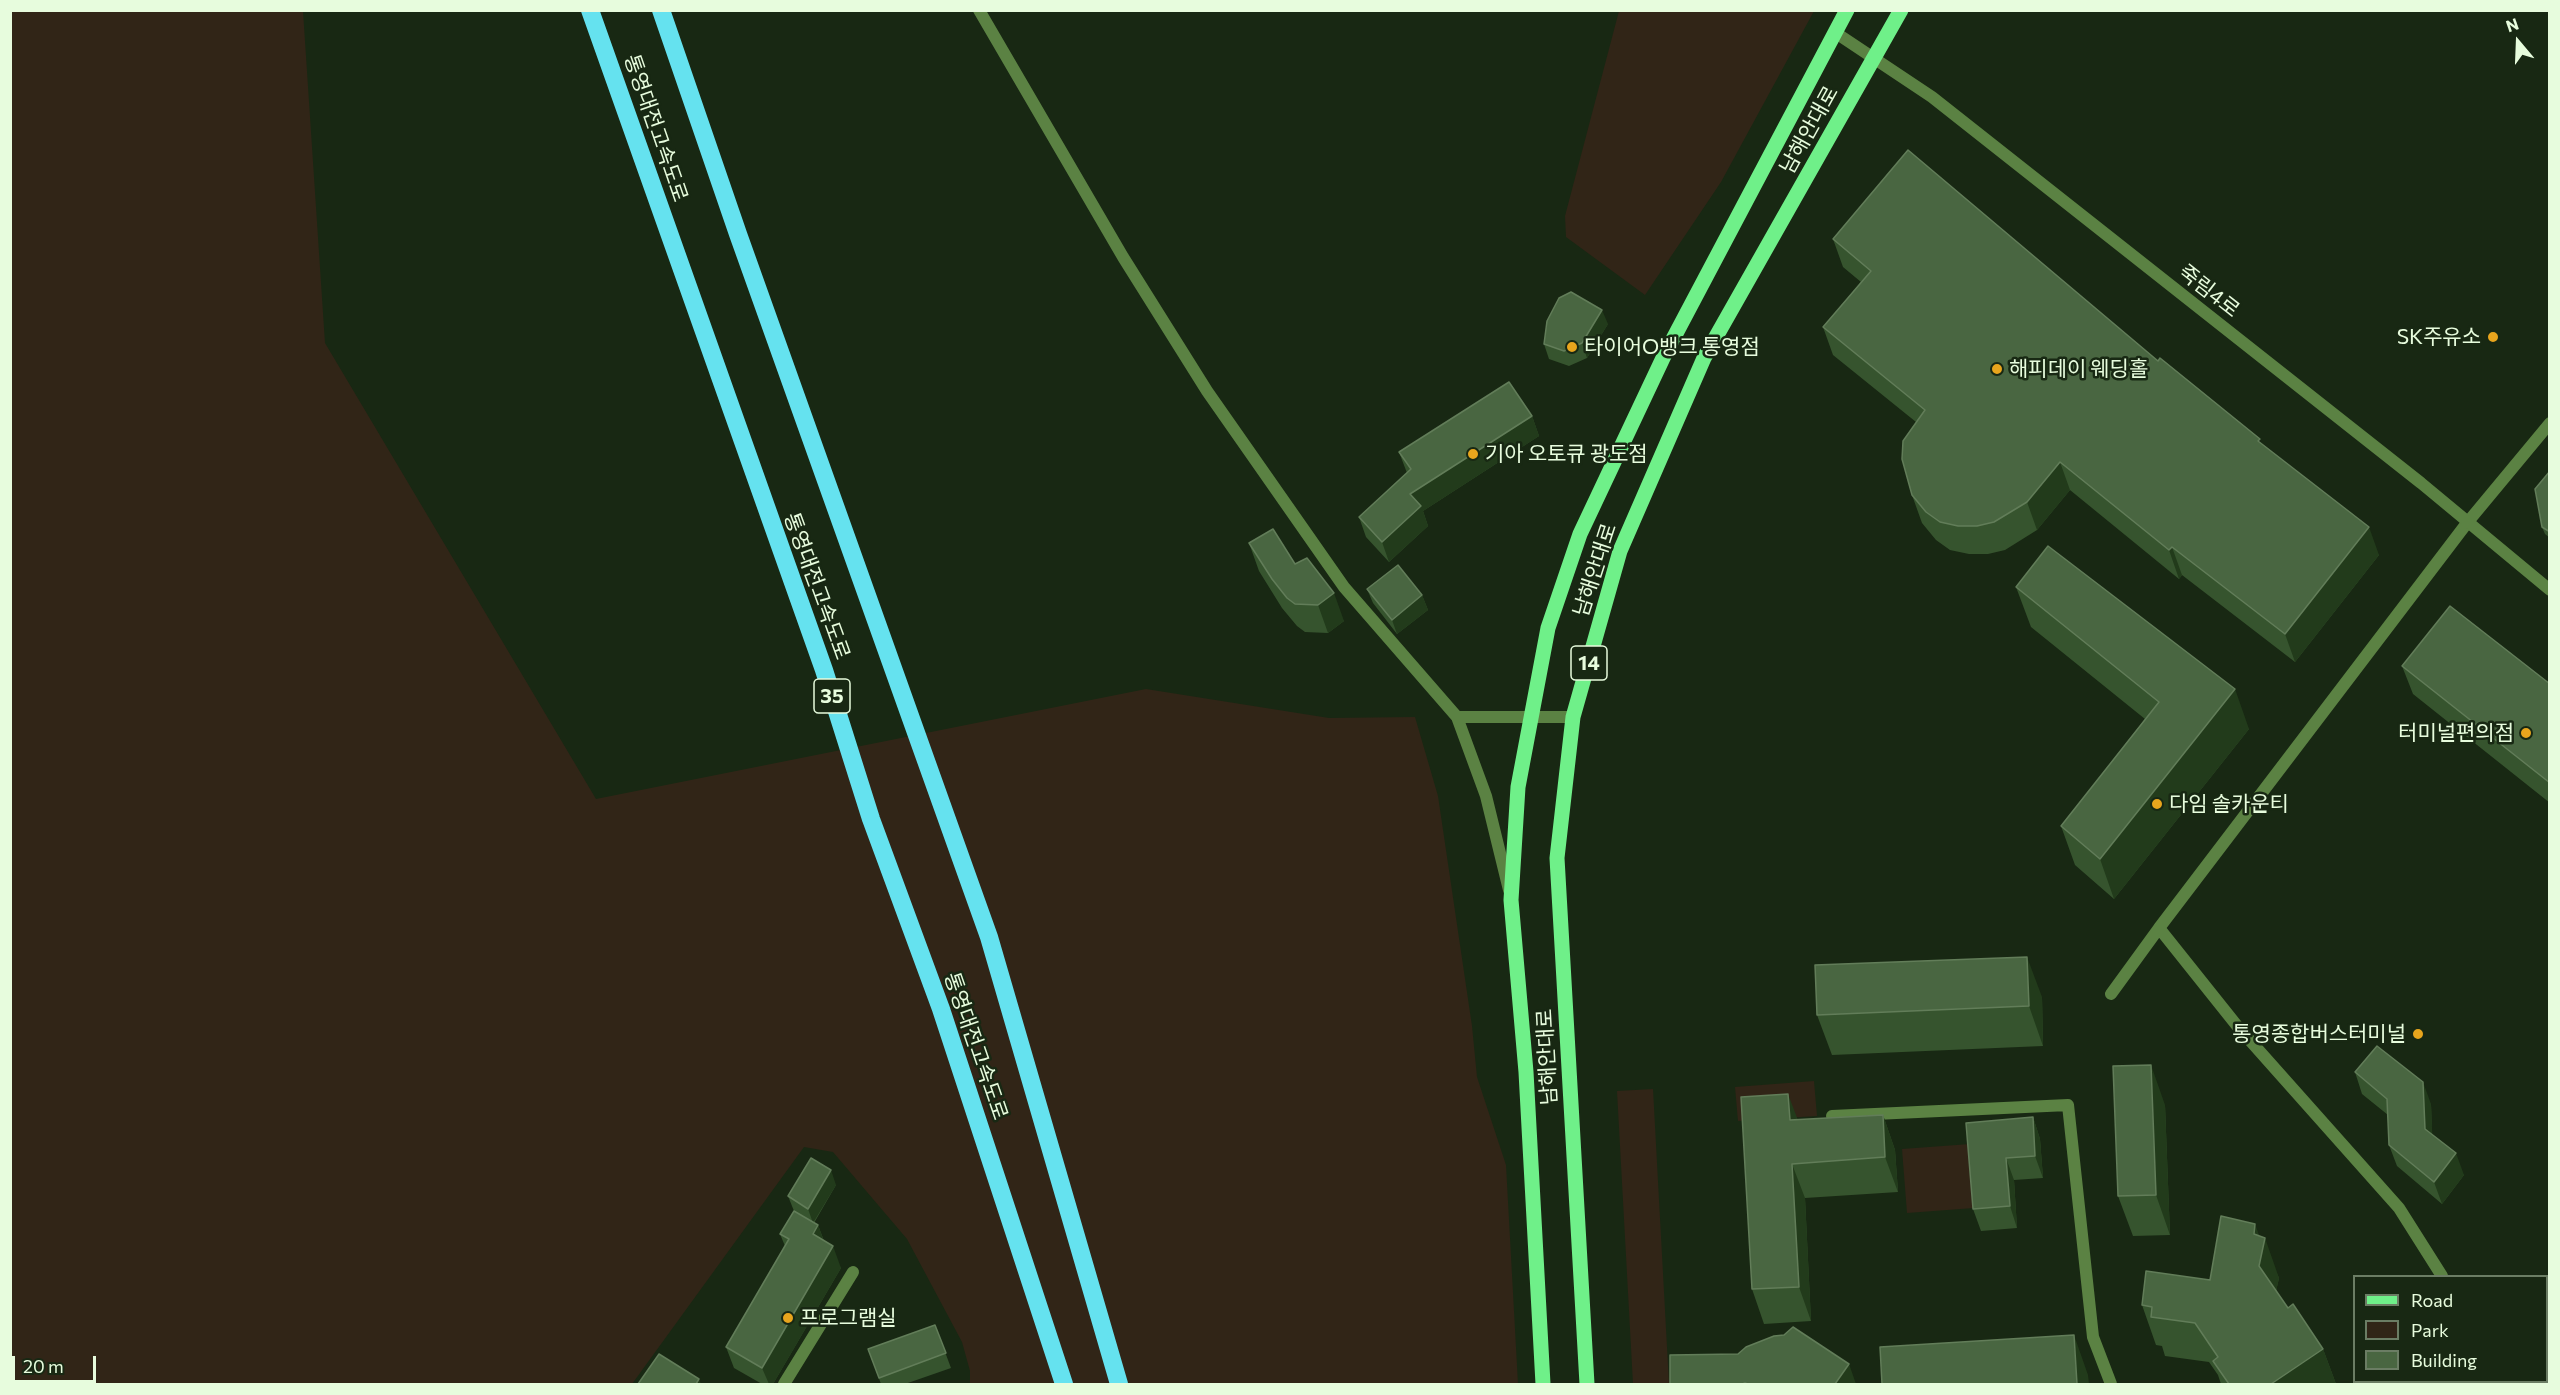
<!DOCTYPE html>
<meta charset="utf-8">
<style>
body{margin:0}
#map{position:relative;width:2560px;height:1395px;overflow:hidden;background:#182813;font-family:Commissioner,sans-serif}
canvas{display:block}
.frame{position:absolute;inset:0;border:12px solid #e7fcdd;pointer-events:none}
.legend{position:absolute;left:2353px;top:1275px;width:195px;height:108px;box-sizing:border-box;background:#182813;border:2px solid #6b7d64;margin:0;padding:8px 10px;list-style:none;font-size:18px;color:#e7fcdd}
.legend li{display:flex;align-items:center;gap:12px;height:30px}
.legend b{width:30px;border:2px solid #6b7d64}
.north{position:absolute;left:2488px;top:12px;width:60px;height:60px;-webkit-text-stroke:4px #182813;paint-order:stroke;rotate:341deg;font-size:16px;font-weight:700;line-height:24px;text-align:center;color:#e7fcdd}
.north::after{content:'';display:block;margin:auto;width:21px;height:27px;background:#e7fcdd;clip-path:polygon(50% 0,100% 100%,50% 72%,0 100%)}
.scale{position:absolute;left:12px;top:1356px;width:84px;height:27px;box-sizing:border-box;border:3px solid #e7fcdd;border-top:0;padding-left:8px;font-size:18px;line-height:21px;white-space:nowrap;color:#e7fcdd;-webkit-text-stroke:4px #182813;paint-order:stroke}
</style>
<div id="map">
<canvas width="2560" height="1395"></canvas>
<div class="frame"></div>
<ul class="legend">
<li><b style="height:8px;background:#6ff089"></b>Road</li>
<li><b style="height:16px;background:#312517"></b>Park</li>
<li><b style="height:16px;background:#496641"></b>Building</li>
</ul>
<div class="north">N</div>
<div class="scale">20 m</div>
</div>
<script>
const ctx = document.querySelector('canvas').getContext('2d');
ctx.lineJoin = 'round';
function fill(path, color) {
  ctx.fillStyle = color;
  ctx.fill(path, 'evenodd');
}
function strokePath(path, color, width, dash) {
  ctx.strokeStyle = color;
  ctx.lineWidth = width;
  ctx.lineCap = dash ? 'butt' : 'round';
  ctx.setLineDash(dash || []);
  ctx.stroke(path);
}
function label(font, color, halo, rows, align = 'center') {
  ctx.font = font + ' Commissioner,"Noto Sans KR",sans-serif';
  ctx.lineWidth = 5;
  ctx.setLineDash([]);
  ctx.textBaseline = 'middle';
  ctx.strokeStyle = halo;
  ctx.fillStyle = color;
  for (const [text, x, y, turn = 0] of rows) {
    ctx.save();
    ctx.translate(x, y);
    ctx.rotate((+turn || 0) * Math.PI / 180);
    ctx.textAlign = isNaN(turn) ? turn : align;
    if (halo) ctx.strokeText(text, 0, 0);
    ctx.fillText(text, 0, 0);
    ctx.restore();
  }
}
fill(new Path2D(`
 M 10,11 L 303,11 L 325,343 L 596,799 L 1146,689 L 1329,718 L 1415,717 L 1438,796 L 1472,1026 L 1477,1077 L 1506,1165 L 1518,1384 L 970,1384 L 970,1371 L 962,1342 L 907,1239 L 833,1152 L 804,1147 L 632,1384 L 11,1384 Z
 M 1619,11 L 1814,11 L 1721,182 L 1645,295 L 1566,237 L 1565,216 Z
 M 1814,1081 L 1817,1116 L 1738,1121 L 1735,1087 Z
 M 1653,1089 L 1669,1384 L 1633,1384 L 1617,1091 Z
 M 1970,1144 L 1974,1208 L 1907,1213 L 1902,1149 Z`), '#312517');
strokePath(new Path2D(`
 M 784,1384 L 853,1272`), '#5b8243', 12);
strokePath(new Path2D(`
 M 979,10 L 1123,257 L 1207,391 L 1344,587 L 1457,717 L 1486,796 L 1509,890
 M 1457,717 L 1573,717
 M 2111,994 L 2159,928
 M 1832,1116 L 2068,1105 L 2093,1337 L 2111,1384
 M 2442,1276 L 2399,1208 L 2238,1027 L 2159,928 L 2467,523 L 2550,423
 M 2491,1382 L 2492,1384`), '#5b8243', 12);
strokePath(new Path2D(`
 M 1836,33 L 1932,97 L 2421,483 L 2550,590`), '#5b8243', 12);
strokePath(new Path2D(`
 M 1543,1384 L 1526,1072 L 1511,900 L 1518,787 L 1548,628 L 1580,534 L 1663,358 L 1847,10
 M 1587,1384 L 1557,858 L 1573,717 L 1620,551 L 1704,358 L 1901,10`), '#6ff089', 15);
strokePath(new Path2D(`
 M 590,10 L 824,670 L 871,819 L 941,1009 L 1064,1384
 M 661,10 L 738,234 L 989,937 L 1119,1384`), '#65e2ef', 18);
fill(new Path2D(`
 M 1833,239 L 2158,361 L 2261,444 L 2379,555 L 2295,662 L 2182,575 L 2179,579 L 2070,490 L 2037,530 L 2005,550 L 1988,554 L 1969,554 L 1950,550 L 1936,540 L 1922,523 L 1912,495 L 1916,422 L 1833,355 L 1823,327 L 1861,282 L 1843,267 Z
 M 1608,324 L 1587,358 L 1569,366 L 1549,359 L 1544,344 Z
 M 1532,416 L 1539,436 L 1423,511 L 1428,526 L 1389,562 L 1366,537 L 1359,517 L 1407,473 L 1399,452 Z
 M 2550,471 L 2550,538 L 2545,534 L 2542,527 Z
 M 1249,543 L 1295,564 L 1344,621 L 1328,633 L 1305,632 L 1297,626 L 1282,608 L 1259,571 Z
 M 2016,587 L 2249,729 L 2114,899 L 2075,865 L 2061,826 L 2145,719 L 2031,627 Z
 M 1367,589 L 1422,595 L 1428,610 L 1397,634 L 1373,603 Z
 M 2402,666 L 2550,684 L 2550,803 L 2413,694 Z
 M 2042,997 L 2043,1046 L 1832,1055 L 1817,1015 Z
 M 2355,1072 L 2431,1104 L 2432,1135 L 2464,1175 L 2442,1204 L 2397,1166 L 2389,1145 L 2388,1115 L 2362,1094 Z
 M 2165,1105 L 2170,1235 L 2133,1236 L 2118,1196 Z
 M 1883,1115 L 1895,1150 L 1898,1192 L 1805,1198 L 1811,1321 L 1764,1324 L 1752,1289 L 1798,1120 Z
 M 2033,1117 L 2040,1139 L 2043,1178 L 2014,1180 L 2017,1228 L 1981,1231 L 1973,1209 Z
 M 836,1185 L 814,1223 L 818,1225 L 824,1241 L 841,1268 L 773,1384 L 762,1384 L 734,1368 L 726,1347 L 785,1246 L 780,1234 L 794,1211 L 788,1196 Z
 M 2259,1236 L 2279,1278 L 2276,1291 L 2288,1308 L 2323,1349 L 2336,1384 L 2221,1384 L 2218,1375 L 2209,1362 L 2165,1356 L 2162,1346 L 2156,1345 L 2142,1305 L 2210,1280 Z
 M 935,1325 L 951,1368 L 905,1384 L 881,1384 L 868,1349 Z`), '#36542e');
fill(new Path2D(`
 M 1602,310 L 1608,324 L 1587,358 L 1582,343 Z
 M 1532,416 L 1539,436 L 1423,511 L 1428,526 L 1389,562 L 1382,542 L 1410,494 Z
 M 2060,462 L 2070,490 L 2037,530 L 2027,502 Z
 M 2369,527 L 2379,555 L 2295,662 L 2285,634 Z
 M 2172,547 L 2182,575 L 2179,579 L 2169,550 Z
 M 1334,593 L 1344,621 L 1328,633 L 1318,605 Z
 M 1422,595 L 1428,610 L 1397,634 L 1392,620 Z
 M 2235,689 L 2249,729 L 2114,899 L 2100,859 Z
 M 2027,957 L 2042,997 L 2043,1046 L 2029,1006 Z
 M 2151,1065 L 2165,1105 L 2170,1235 L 2156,1195 Z
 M 2423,1082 L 2431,1104 L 2433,1150 L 2425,1129 Z
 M 1788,1094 L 1801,1128 L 1790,1120 Z
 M 1883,1115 L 1895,1150 L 1898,1192 L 1885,1157 Z
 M 2033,1117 L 2040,1139 L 2043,1178 L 2035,1156 Z
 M 2456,1153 L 2464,1175 L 2442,1204 L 2434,1182 Z
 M 2006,1158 L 2014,1180 L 2017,1228 L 2010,1206 Z
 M 1792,1164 L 1805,1198 L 1811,1321 L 1799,1287 Z
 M 831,1170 L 836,1185 L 813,1223 L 808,1209 Z
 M 2255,1224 L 2263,1246 L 2265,1238 L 2279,1278 L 2273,1306 L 2259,1266 L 2254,1234 Z
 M 818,1225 L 826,1247 L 813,1234 Z
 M 833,1246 L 841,1268 L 773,1384 L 769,1384 L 762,1368 Z
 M 2074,1335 L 2088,1375 L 2089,1384 L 2077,1384 Z
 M 2323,1349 L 2336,1384 L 2271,1384 Z
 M 1849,1364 L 1856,1384 L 1835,1384 Z
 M 699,1379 L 701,1384 L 696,1384 Z`), '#223b1b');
const building = new Path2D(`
 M 1908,150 L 2158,361 L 2160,358 L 2260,439 L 2258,441 L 2369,527 L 2285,634 L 2172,547 L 2169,550 L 2060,462 L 2027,502 L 1994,522 L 1977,526 L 1958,526 L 1940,522 L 1926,512 L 1912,495 L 1902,459 L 1903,441 L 1925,410 L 1823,327 L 1871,271 L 1833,239 Z
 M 1571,292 L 1602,310 L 1582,343 L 1564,351 L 1544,344 L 1547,321 L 1559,298 Z
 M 1509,382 L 1532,416 L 1410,494 L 1421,506 L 1382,542 L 1359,517 L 1411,469 L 1399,452 Z
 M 2550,471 L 2550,532 L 2542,527 L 2535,489 Z
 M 1273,529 L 1295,564 L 1307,558 L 1334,593 L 1318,605 L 1295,604 L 1287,598 L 1272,579 L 1249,543 Z
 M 2048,546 L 2235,689 L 2100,859 L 2061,826 L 2159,702 L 2016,587 Z
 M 1398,565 L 1422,595 L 1392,620 L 1367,589 Z
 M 2450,606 L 2550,684 L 2550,783 L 2402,666 Z
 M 2027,957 L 2029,1006 L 1817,1015 L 1815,965 Z
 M 2377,1046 L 2423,1082 L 2425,1129 L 2456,1153 L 2434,1182 L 2389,1145 L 2387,1099 L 2355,1072 Z
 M 2151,1065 L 2156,1195 L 2118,1196 L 2113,1066 Z
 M 1788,1094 L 1790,1120 L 1883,1115 L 1885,1157 L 1792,1164 L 1799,1287 L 1752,1289 L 1741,1097 Z
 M 2033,1117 L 2035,1156 L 2006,1158 L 2010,1206 L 1973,1209 L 1966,1123 Z
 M 811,1158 L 831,1170 L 808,1209 L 788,1196 Z
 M 794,1211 L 818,1225 L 813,1234 L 833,1246 L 762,1368 L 726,1347 L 789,1239 L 780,1234 Z
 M 2221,1216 L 2255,1224 L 2254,1234 L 2265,1238 L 2259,1266 L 2288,1308 L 2293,1304 L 2323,1349 L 2271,1384 L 2229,1384 L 2213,1361 L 2218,1357 L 2195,1323 L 2151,1317 L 2152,1307 L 2142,1305 L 2146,1271 L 2210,1280 Z
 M 935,1325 L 946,1353 L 879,1378 L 868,1349 Z
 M 1793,1327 L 1849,1364 L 1835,1384 L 1748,1384 L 1745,1383 L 1742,1384 L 1670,1384 L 1670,1355 L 1738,1354 L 1746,1347 L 1774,1336 L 1784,1335 Z
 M 2074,1335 L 2077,1384 L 1882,1384 L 1880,1347 Z
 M 2550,1343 L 2550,1384 L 2531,1384 L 2530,1382 L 2547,1382 L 2547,1346 Z
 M 659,1354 L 699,1379 L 696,1384 L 638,1384 Z`);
fill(building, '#496641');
strokePath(building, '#627d59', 1.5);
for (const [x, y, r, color] of [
 [2493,337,6,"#e8a51d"],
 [1572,347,6,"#e8a51d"],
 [1997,369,6,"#e8a51d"],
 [1473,454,6,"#e8a51d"],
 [2526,733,6,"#e8a51d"],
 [2157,804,6,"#e8a51d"],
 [2418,1034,6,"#e8a51d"],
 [788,1318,6,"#e8a51d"]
]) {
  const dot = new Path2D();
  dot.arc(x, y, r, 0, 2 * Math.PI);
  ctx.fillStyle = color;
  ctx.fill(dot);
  strokePath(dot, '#182813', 2);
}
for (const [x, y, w] of [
 [1589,663,36],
 [832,696,36]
]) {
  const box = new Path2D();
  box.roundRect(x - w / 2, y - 17, w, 34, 4.5);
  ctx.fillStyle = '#182813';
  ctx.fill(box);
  strokePath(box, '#e7fcdd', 1.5);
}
label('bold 20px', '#e7fcdd', null, [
 ["14",1589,663],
 ["35",832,696]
]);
label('21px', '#e7fcdd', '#182813', [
 ["통영대전고속도로",656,128,71],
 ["남해안대로",1809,130,-61],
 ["죽림4로",2209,291,38],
 ["남해안대로",1595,570,-72],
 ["통영대전고속도로",817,586,70],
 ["통영대전고속도로",976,1046,71],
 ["남해안대로",1547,1057,-93]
]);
label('21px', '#e7fcdd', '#182813', [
 ["SK주유소",2481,337,"right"],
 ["타이어O뱅크 통영점",1584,347],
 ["해피데이 웨딩홀",2009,369],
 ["기아 오토큐 광도점",1485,454],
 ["터미널편의점",2514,733,"right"],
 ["다임 솔카운티",2169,804],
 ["통영종합버스터미널",2406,1034,"right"],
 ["프로그램실",800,1318]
], 'left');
</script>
